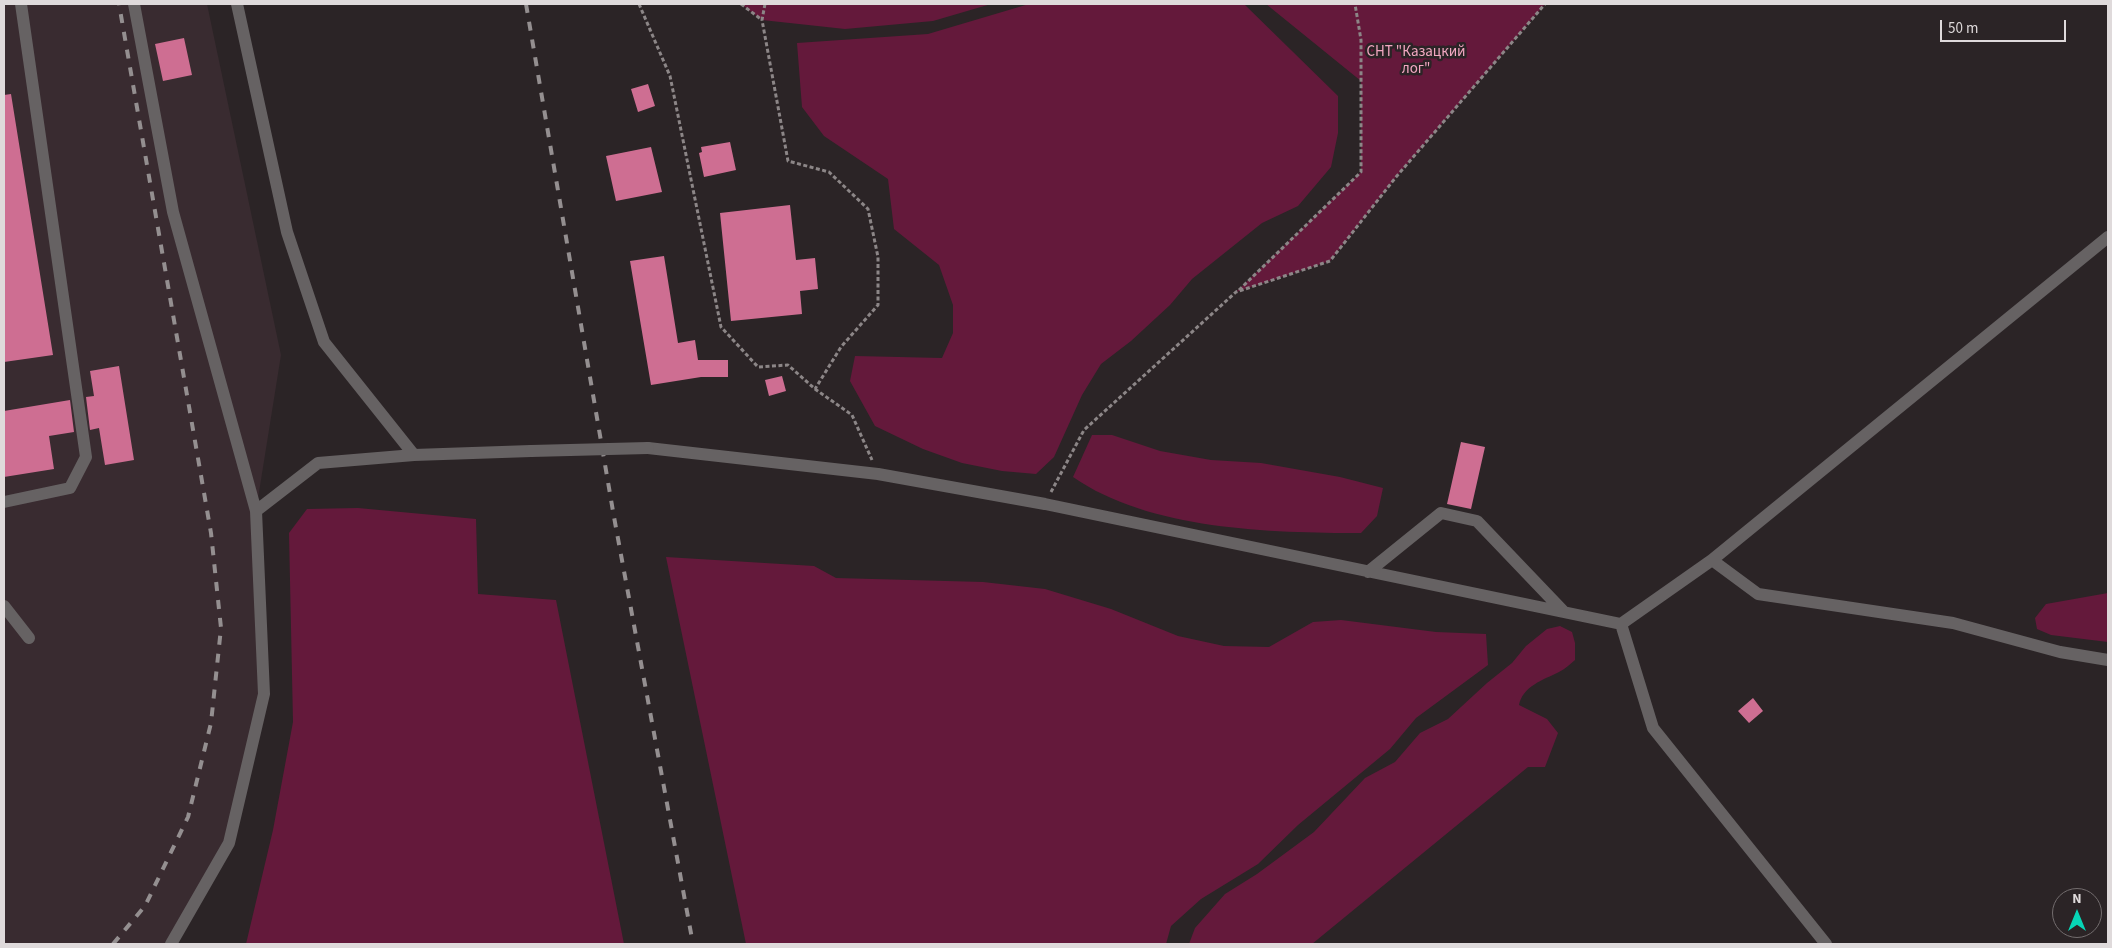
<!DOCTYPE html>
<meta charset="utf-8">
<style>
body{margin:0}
#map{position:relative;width:2112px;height:948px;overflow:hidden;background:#2b2426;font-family:"Source Sans 3",sans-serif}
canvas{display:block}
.frame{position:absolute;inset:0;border:5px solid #dfdadb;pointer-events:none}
.north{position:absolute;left:2052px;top:888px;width:50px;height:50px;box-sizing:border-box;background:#2b2426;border:1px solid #736d6e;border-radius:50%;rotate:0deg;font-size:14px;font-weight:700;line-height:20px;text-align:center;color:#dfdadb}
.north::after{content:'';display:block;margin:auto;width:18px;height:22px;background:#07d5b6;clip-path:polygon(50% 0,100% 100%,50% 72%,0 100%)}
.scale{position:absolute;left:1940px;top:20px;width:126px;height:22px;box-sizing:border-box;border:2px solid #dfdadb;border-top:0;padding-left:6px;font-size:15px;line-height:18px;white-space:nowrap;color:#dfdadb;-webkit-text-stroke:4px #2b2426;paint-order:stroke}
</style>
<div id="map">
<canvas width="2112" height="948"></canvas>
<div class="frame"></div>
<div class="north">N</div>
<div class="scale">50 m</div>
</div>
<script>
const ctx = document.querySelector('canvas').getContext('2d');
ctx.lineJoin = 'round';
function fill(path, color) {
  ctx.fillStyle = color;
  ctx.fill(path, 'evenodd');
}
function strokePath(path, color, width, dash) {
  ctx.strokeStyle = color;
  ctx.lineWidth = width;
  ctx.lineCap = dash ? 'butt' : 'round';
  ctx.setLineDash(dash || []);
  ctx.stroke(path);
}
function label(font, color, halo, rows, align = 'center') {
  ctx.font = font + ' "Source Sans 3",sans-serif';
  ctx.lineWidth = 5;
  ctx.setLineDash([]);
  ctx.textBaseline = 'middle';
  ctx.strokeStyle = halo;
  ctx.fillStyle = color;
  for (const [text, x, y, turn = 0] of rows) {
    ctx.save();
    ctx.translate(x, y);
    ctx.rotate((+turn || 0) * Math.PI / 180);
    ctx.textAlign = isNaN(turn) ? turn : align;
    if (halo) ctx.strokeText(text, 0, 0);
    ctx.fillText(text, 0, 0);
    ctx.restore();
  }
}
fill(new Path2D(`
 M 4,4 L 207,4 L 281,355 L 256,511 L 264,694 L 229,843 L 171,944 L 4,944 Z`), '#392b30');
fill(new Path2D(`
 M 741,4 L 991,4 L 933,21 L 845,29 L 762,20 Z
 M 1029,4 L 1244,4 L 1338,96 L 1338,133 L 1331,167 L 1298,206 L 1262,223 L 1192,279 L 1170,305 L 1131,341 L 1101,364 L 1082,395 L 1054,457 L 1036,474 L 1002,471 L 962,463 L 923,449 L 875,426 L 850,381 L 855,356 L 942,358 L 953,333 L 953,305 L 939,265 L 894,229 L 888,179 L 824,136 L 802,107 L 797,43 L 928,34 Z
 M 1266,4 L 1545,4 L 1396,177 L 1330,261 L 1236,292 L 1361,172 L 1361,81 Z
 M 1092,435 L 1112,435 L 1160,451 L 1211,460 L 1261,463 L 1340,477 L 1383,488 L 1377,516 L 1361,533 C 1271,533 1149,530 1073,477 Z
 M 358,508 L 476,519 L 478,594 L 556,600 L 624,944 L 246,944 L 273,830 L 293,722 L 289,533 L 307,509 Z
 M 666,557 L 814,566 L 836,578 L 983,582 L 1045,589 L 1111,609 L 1178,636 L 1224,646 L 1269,647 L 1313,622 L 1341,620 L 1436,632 L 1486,634 L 1488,665 L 1416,718 L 1390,749 L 1298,825 L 1258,864 L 1201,899 L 1171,926 L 1166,944 L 746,944 Z
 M 2108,593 L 2108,642 L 2051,635 L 2037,629 L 2035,618 L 2046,604 Z
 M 1560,626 L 1572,632 L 1575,643 L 1575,660 C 1570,664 1565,669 1559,672 C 1543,680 1523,686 1519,705 L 1547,719 L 1558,733 L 1545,767 L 1528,767 L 1312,944 L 1189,944 L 1195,928 L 1225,894 L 1257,874 L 1314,832 L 1365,778 L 1395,762 L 1420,733 L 1448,719 L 1487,683 L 1512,663 L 1526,646 L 1547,629 Z`), '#64193b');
fill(new Path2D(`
 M 184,38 L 192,75 L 163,81 L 155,44 Z
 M 648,84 L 655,106 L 638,112 L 631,89 Z
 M 11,94 L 53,355 L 4,362 L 4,95 Z
 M 730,142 L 736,170 L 704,177 L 699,153 L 702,152 L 701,147 Z
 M 651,147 L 662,192 L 616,201 L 606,156 Z
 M 790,205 L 796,260 L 815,258 L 818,289 L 800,291 L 802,314 L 731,321 L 720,213 Z
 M 664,256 L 678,343 L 695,340 L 698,360 L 728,360 L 728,377 L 701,377 L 651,385 L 630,261 Z
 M 119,366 L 134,460 L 105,465 L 99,428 L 90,430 L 86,397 L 94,396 L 90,371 Z
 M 782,376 L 786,391 L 769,396 L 765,380 Z
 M 70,400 L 74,432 L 49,436 L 54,469 L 4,477 L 4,411 Z
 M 1461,442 L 1485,447 L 1471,509 L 1447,504 Z
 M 1753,698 L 1763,711 L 1749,723 L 1738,711 Z`), '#ce6e92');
strokePath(new Path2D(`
 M 639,4 L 670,76 L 721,327 L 758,367 L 788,365 L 815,389 L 852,415 L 872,460
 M 741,4 L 762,20
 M 765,4 L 762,20 L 788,161 L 829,172 L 868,209 L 878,257 L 878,305 L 841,347 L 815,389
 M 1239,290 L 1361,172 L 1361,40 L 1355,4
 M 1051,492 L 1084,430 L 1236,292 L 1330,261 L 1396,177 L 1545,4`), '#8c8687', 3, [4, 2.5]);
strokePath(new Path2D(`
 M 134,4 L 173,212 L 256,511
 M 237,4 L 287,232 L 324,342 L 414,455
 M 648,448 L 878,474 L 1045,504 L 1621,624 L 1712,560 L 2108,237
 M 4,502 L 70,488 L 86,457 L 21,4
 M 1712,560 L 1758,594 L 1953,623 L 2060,652 L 2108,660
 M 1368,572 L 1441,513 L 1477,521 L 1563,611
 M 4,606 L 29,638
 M 1621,624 L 1653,728 L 1826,944
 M 171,944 L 229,843 L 264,694 L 256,511 L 318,463 L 414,455 L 531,451`), '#666263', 12);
strokePath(new Path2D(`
 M 526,4 L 614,517 L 693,944
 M 113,944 L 145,906 L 188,817 L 211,723 L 221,628 L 211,533 L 119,4`), '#948f90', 4, [9, 9]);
strokePath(new Path2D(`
 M 531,451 L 648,448`), '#666263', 12);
label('15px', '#f3a8c2', '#2b2426', [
 ["СНТ \"Казацкий",1416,53],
 ["лог\"",1416,70]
]);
</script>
